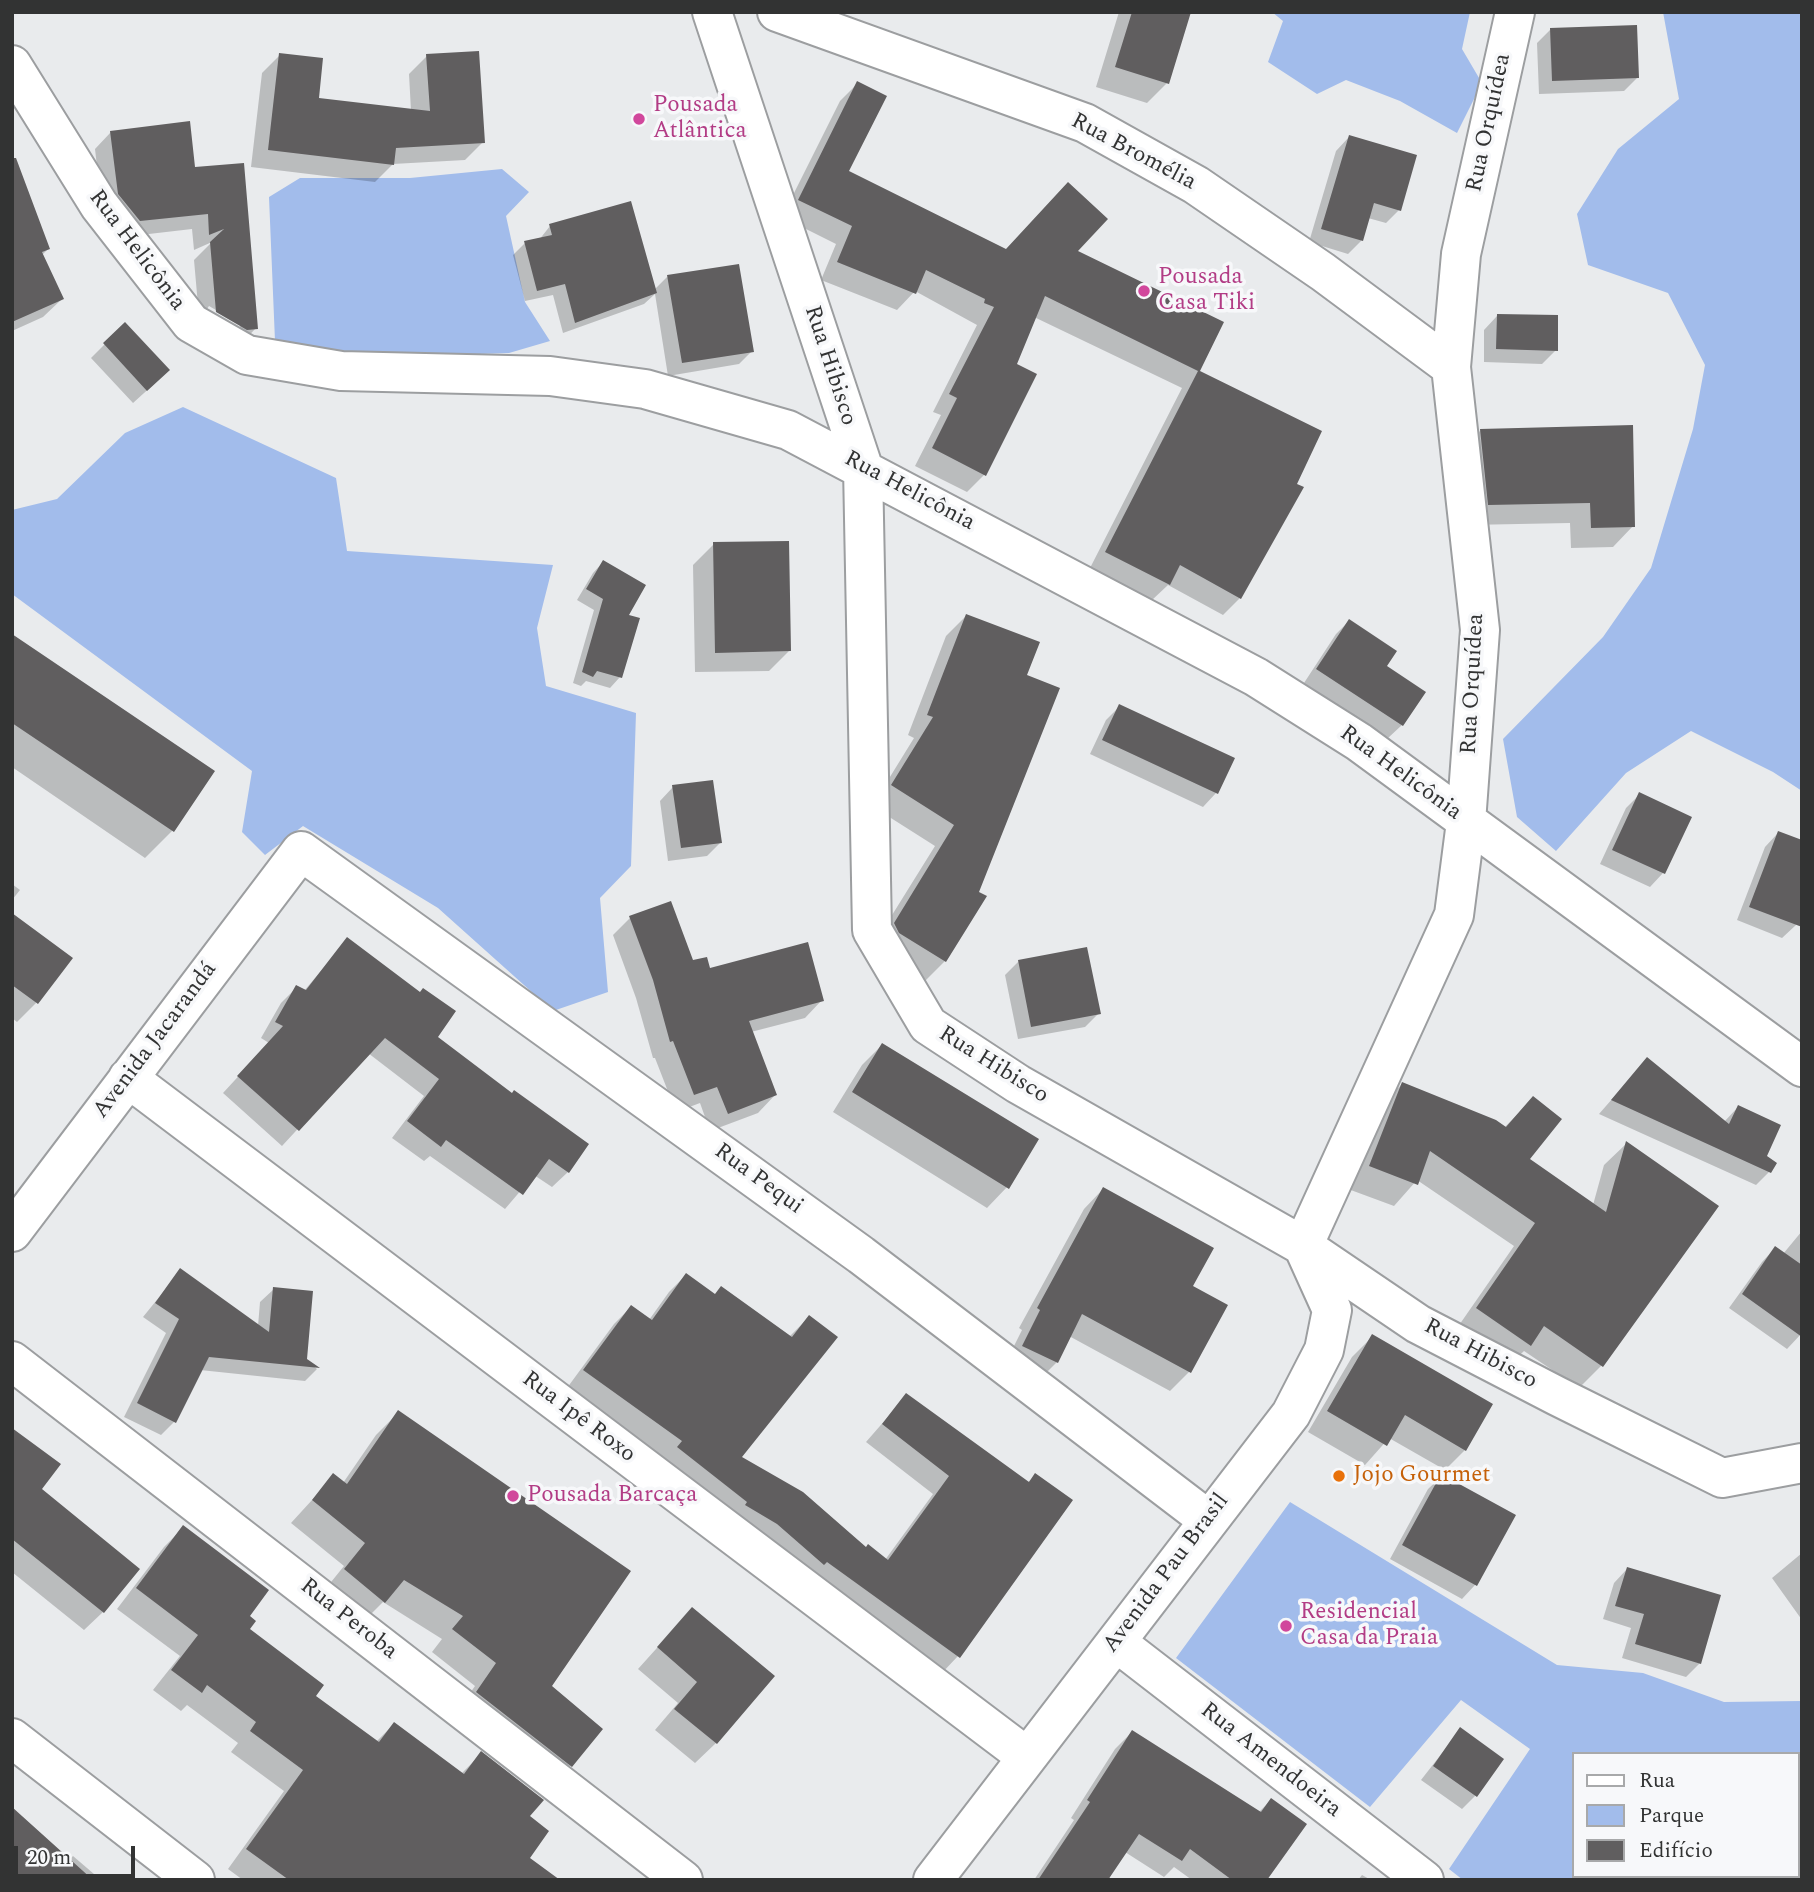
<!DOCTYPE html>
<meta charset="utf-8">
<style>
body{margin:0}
#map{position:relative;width:1814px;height:1892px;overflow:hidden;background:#e9ebed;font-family:Spectral,serif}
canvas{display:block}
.frame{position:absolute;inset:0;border:14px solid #323333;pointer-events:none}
.legend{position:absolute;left:1572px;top:1752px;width:228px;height:126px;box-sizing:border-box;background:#f7f8fa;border:2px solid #a8a9aa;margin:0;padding:9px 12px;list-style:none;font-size:21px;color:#323333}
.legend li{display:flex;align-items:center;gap:14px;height:35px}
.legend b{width:35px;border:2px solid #a8a9aa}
.scale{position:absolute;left:14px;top:1846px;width:121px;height:32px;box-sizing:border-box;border:4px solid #323333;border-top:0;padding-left:9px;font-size:21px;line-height:24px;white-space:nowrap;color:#323333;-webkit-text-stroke:5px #f7f8fa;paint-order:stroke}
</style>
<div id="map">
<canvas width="1814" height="1892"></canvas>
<div class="frame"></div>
<ul class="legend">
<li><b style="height:9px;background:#fff"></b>Rua</li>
<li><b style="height:19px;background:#a2bceb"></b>Parque</li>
<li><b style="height:19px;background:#605e5f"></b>Edifício</li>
</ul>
<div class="scale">20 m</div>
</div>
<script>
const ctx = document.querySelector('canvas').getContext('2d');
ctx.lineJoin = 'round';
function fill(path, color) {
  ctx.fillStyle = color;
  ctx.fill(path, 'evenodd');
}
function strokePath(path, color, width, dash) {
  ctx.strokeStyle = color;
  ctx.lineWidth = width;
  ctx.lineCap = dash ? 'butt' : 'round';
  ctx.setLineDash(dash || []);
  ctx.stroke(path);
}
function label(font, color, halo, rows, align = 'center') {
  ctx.font = font + ' Spectral,serif';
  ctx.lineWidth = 7;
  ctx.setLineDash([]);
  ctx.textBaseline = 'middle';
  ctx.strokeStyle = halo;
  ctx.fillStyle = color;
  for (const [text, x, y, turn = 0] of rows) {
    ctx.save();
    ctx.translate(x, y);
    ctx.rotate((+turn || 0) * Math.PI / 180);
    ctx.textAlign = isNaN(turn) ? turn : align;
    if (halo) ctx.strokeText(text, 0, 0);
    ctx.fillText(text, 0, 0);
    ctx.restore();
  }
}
fill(new Path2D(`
 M 1272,12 L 1470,12 L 1462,49 L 1482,83 L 1457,133 L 1400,101 L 1346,80 L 1317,94 L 1268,62 L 1283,21 Z
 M 1663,12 L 1802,12 L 1802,791 L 1773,772 L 1691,731 L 1626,773 L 1556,851 L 1517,817 L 1503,739 L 1603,637 L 1651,568 L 1693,429 L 1705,365 L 1668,293 L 1588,265 L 1577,214 L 1618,149 L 1679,99 Z
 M 502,169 L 529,192 L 506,216 L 525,302 L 550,341 L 509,353 L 385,357 L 275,341 L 269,197 L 300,178 L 410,178 Z
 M 183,407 L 336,478 L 347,551 L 553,565 L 537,628 L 546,686 L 636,713 L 631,866 L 600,898 L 608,992 L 553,1011 L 438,908 L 303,826 L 265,855 L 242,832 L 252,771 L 12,594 L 12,510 L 57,499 L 125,433 Z
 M 1290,1502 L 1557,1665 L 1643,1673 L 1724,1702 L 1802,1701 L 1802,1880 L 1709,1880 L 1705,1876 L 1798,1876 L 1798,1754 L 1574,1754 L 1574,1876 L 1679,1876 L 1677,1880 L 1463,1880 L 1449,1869 L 1530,1749 L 1461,1700 L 1370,1807 L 1176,1658 Z`), '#a2bceb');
fill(new Path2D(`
 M 1119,12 L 1190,12 L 1167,83 L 1147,103 L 1096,87 Z
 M 1550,30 L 1637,78 L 1624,91 L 1539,94 L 1537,43 Z
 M 280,55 L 317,100 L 411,111 L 409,74 L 427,56 L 483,142 L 465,160 L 393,164 L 375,182 L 251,167 L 262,73 Z
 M 857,84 L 847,172 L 1005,250 L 1075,252 L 1221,323 L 1198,372 L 1240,598 L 1223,615 L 1168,585 L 1151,601 L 1089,570 L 1182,388 L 1034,317 L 1015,365 L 984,475 L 967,492 L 915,466 L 941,415 L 933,412 L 977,325 L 915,291 L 897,310 L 821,280 L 836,244 L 782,217 L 840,101 Z
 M 111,132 L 193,169 L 242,164 L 256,328 L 240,345 L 200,328 L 194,260 L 212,242 L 194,250 L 192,229 L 123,237 L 102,210 L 95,149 ZM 209,306 L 240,324 L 240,328 L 207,309 Z
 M 1349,137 L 1399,210 L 1386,223 L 1368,218 L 1362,240 L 1348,254 L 1309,242 L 1336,151 Z
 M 12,207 L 48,249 L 42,255 L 62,299 L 43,317 L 12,331 Z
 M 550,226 L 654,290 L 667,277 L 752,351 L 739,364 L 668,376 L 655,294 L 644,304 L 563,333 L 553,295 L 525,301 L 513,255 L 525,243 L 539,240 Z
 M 1497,316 L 1556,350 L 1542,364 L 1484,362 L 1484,330 Z
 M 125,324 L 154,384 L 133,403 L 91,358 Z
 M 1481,430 L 1633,526 L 1613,547 L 1571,548 L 1570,523 L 1468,525 L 1460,451 Z
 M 714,544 L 789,651 L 769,671 L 695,672 L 693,565 Z
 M 603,562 L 626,616 L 620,677 L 610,688 L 586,681 L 581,686 L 573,683 L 594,610 L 577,600 L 593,573 Z
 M 966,616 L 1025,676 L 945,961 L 925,981 L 879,954 L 874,944 L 935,846 L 872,806 L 914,738 L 908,735 L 946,636 Z
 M 1349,621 L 1385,666 L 1402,725 L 1388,738 L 1304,683 L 1336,634 Z
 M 12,636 L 213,772 L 172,831 L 145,858 L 12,767 Z
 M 1120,706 L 1216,793 L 1203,807 L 1090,754 L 1106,720 Z
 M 673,787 L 721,842 L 707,856 L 668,861 L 660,801 Z
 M 1639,795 L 1689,818 L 1663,873 L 1650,887 L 1600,864 L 1626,808 Z
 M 1778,833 L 1796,925 L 1782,938 L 1737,920 L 1765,847 Z
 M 12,884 L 20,890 L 12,900 Z
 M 12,915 L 36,1003 L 17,1022 L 12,1018 Z
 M 630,918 L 692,962 L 708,970 L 822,1000 L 805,1018 L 751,1032 L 775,1095 L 758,1113 L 710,1131 L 700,1103 L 676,1112 L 655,1058 L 653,1058 L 636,998 L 613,935 Z
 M 347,940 L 435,1037 L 568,1172 L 552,1187 L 534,1175 L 505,1209 L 430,1156 L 424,1161 L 392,1138 L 424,1096 L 368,1053 L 282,1146 L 223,1093 L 269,1043 L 261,1038 L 281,1003 L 297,987 L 304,991 Z
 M 1019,961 L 1099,1013 L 1085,1027 L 1018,1039 L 1005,975 Z
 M 882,1045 L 1007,1187 L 987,1208 L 833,1112 L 862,1065 Z
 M 1647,1059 L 1724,1122 L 1738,1107 L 1765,1156 L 1770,1171 L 1756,1185 L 1599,1114 Z
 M 1402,1084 L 1504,1128 L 1533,1098 L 1527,1159 L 1593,1205 L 1604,1165 L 1627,1143 L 1682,1250 L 1601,1366 L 1579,1388 L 1524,1351 L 1507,1367 L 1455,1331 L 1514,1246 L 1417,1180 L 1394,1206 L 1348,1189 L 1380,1107 Z
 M 1103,1189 L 1191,1287 L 1189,1372 L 1170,1391 L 1069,1336 L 1057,1362 L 1037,1382 L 1004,1366 L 1022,1330 L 1019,1328 L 1084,1209 Z
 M 1802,1231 L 1802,1333 L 1787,1349 L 1729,1308 L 1762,1262 L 1775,1248 L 1783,1254 Z
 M 181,1270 L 258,1326 L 260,1302 L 274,1289 L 305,1360 L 317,1369 L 305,1381 L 200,1370 L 174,1422 L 161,1435 L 124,1417 L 166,1333 L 143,1317 Z
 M 686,1275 L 714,1295 L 789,1337 L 809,1317 L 740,1457 L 866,1549 L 885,1560 L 933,1494 L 866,1442 L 907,1395 L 1027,1483 L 1035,1476 L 958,1656 L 941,1674 L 661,1465 L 666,1459 L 567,1388 L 614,1324 L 631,1307 L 649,1320 L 669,1292 Z
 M 1372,1337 L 1465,1450 L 1445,1470 L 1389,1438 L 1365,1465 L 1308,1432 L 1352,1357 Z
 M 399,1412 L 549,1686 L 571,1765 L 549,1787 L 455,1715 L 475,1686 L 432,1652 L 442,1639 L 383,1602 L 361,1624 L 323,1592 L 344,1566 L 291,1523 L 334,1476 L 343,1483 L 376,1435 Z
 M 12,1430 L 103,1612 L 84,1630 L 12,1572 Z
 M 1442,1476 L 1514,1516 L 1475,1585 L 1462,1599 L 1390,1559 L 1428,1489 Z
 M 184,1527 L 248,1616 L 247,1630 L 314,1696 L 376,1742 L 394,1724 L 461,1774 L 481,1754 L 528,1817 L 527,1858 L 557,1880 L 243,1880 L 228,1869 L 284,1791 L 231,1752 L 238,1743 L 187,1705 L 181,1711 L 153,1690 L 180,1656 L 117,1609 L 164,1547 Z
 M 1802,1553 L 1802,1620 L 1772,1578 Z
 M 1627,1569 L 1700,1663 L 1686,1677 L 1622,1658 L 1631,1628 L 1603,1619 L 1614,1583 Z
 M 692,1609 L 716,1743 L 695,1763 L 655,1730 L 678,1703 L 638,1669 Z
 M 1460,1730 L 1475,1796 L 1462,1809 L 1421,1780 Z
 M 1132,1732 L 1259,1812 L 1271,1800 L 1261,1880 L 1192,1880 L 1174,1867 L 1164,1877 L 1125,1852 L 1106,1880 L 1034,1880 L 1074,1820 L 1071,1818 L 1115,1749 Z
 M 73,1856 L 101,1880 L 12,1880 L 69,1860 Z
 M 1362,1875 L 1371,1880 L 1358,1880 Z`), '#0003');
fill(new Path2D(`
 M 1132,12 L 1191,12 L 1169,84 L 1115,67 Z
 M 1637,25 L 1639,78 L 1552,81 L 1550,28 Z
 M 479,51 L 485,143 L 396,148 L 394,165 L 268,150 L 279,53 L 323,58 L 319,98 L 430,111 L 426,54 Z
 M 857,81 L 887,96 L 849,171 L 1006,249 L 1068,182 L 1108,219 L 1078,251 L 1224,322 L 1200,371 L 1322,431 L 1297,484 L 1304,487 L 1241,599 L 1180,565 L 1170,585 L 1105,552 L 1198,371 L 1045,296 L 1017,364 L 1037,374 L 986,476 L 932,448 L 957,398 L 949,394 L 994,307 L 984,303 L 985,299 L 926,270 L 916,294 L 837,262 L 852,226 L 798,200 Z
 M 190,121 L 195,167 L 244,163 L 258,329 L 247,330 L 216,312 L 210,242 L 224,229 L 209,235 L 208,214 L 140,221 L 118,194 L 110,131 Z
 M 1349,135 L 1417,155 L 1401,211 L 1374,203 L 1363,241 L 1321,229 Z
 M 12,158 L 16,158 L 50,249 L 42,252 L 64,299 L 12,322 Z
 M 631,201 L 657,293 L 575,323 L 565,284 L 537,291 L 524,241 L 552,235 L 549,224 Z
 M 739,264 L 754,352 L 682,363 L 667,275 Z
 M 1497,314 L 1558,315 L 1558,351 L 1496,349 Z
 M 125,322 L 170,370 L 147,391 L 103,343 Z
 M 1633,425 L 1635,527 L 1591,528 L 1590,503 L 1488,505 L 1480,429 Z
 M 789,541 L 791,651 L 715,653 L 713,542 Z
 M 603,560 L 646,585 L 629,615 L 640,618 L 622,678 L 597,671 L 593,677 L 582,672 L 603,599 L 586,589 Z
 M 966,614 L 1040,642 L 1027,675 L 1060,688 L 979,892 L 987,896 L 946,962 L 899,933 L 894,923 L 954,825 L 891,785 L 933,717 L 927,715 Z
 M 1349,619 L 1397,651 L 1387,666 L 1426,692 L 1403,726 L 1316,669 Z
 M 12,634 L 215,771 L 174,832 L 12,723 Z
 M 1119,704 L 1235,758 L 1218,794 L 1102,740 Z
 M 713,780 L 722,843 L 681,848 L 672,785 Z
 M 1639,792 L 1692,817 L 1665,874 L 1612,850 Z
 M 1778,831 L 1802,840 L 1802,927 L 1749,907 Z
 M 671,901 L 693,960 L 707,957 L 710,968 L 808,942 L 824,1001 L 749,1021 L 777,1095 L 728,1114 L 717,1087 L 694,1095 L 673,1041 L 670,1042 L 653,980 L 629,916 Z
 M 12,913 L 73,958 L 38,1004 L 12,985 Z
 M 347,937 L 420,992 L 423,988 L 456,1011 L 438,1037 L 512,1093 L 514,1090 L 589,1144 L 569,1173 L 549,1159 L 523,1195 L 446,1140 L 441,1147 L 407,1121 L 439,1079 L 385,1038 L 299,1131 L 237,1076 L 283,1026 L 275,1022 L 296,985 L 306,990 Z
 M 1087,947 L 1101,1014 L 1031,1027 L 1018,960 Z
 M 882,1043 L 1039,1139 L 1009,1189 L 852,1092 Z
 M 1647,1057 L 1729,1124 L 1738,1105 L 1781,1125 L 1767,1156 L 1777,1163 L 1771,1173 L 1611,1100 Z
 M 1402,1082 L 1496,1120 L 1506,1127 L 1533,1096 L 1562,1119 L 1530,1159 L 1606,1212 L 1626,1141 L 1719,1206 L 1603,1367 L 1544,1326 L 1531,1346 L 1476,1308 L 1535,1223 L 1430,1151 L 1418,1185 L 1369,1166 Z
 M 1103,1187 L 1214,1248 L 1193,1286 L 1228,1305 L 1191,1373 L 1082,1314 L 1058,1363 L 1022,1346 L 1040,1310 L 1037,1308 Z
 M 1775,1246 L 1802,1265 L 1802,1337 L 1742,1294 Z
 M 180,1268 L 269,1332 L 273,1287 L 313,1291 L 307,1359 L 320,1368 L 209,1357 L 176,1423 L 137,1403 L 179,1319 L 155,1303 Z
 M 686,1273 L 715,1294 L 721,1286 L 792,1337 L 809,1315 L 838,1337 L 742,1457 L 803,1492 L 866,1547 L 868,1544 L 888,1560 L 949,1476 L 882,1424 L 906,1393 L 1029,1482 L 1035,1473 L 1073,1500 L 960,1658 L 827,1562 L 824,1565 L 777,1524 L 745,1505 L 747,1502 L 677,1447 L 682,1441 L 583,1370 L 631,1305 L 652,1320 Z
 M 1372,1334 L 1493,1404 L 1466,1451 L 1405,1415 L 1387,1446 L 1327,1411 Z
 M 398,1410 L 631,1571 L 552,1686 L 603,1729 L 572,1767 L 476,1692 L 496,1663 L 452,1629 L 463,1616 L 404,1580 L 385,1603 L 344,1569 L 365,1543 L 312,1500 L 333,1473 L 347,1484 Z
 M 12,1428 L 61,1464 L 42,1489 L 140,1569 L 104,1613 L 12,1539 Z
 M 1441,1474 L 1516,1515 L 1477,1586 L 1402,1545 Z
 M 183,1525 L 269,1590 L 250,1616 L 256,1621 L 250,1629 L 324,1685 L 316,1696 L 379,1742 L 394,1722 L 464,1774 L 481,1751 L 544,1800 L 530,1816 L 549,1831 L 530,1858 L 560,1880 L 289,1880 L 246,1849 L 303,1770 L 250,1731 L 256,1722 L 207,1685 L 202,1693 L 171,1670 L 198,1635 L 136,1588 Z
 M 1627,1567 L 1721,1595 L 1701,1664 L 1635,1644 L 1644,1614 L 1615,1606 Z
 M 692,1607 L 775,1676 L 717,1744 L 674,1709 L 697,1682 L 657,1647 Z
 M 1460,1727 L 1504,1759 L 1477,1797 L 1433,1766 Z
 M 1132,1730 L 1261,1812 L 1271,1798 L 1307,1824 L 1267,1880 L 1232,1880 L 1190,1849 L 1182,1861 L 1139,1834 L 1108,1880 L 1038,1880 L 1090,1802 L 1087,1800 Z
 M 12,1807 L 93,1880 L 12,1880 Z`), '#605e5f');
const minor = new Path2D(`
 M 712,12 L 863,467 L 872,930 L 928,1025 L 1018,1084 L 1303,1246 L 1418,1324 L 1557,1396 L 1722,1478 L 1802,1463
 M 777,12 L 1085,123 L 1196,185 L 1323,272 L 1451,367
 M 12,65 L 99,205 L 191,323 L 247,355 L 341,371 L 550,376 L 645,389 L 788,430 L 1256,677 L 1359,742 L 1802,1067
 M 128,1078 L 1027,1757
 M 12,1232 L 301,851 L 861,1255 L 1207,1519
 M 1303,1246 L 1454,915 L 1466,822 L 1480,630 L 1451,367 L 1461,254 L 1515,12
 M 12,1361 L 683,1880
 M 1116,1642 L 1424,1880
 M 12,1738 L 195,1880
 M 933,1880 L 1291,1414 L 1324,1350 L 1332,1310 L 1303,1246`);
strokePath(minor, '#9c9ea0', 42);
strokePath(minor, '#fff', 38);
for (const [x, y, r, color] of [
 [639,119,7,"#d1479c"],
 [1144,291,7,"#d1479c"],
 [1339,1476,7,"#e8710a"],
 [513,1496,7,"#d1479c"],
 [1286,1626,7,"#d1479c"]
]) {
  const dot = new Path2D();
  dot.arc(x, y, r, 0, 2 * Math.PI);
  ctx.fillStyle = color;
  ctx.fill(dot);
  strokePath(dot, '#f7f8fa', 2.5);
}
label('23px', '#b23c85', '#f7f8fa', [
 ["Pousada",653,106],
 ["Atlântica",653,132],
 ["Pousada",1158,278],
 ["Casa Tiki",1158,304],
 ["Pousada Barcaça",527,1496],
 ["Residencial",1300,1613],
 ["Casa da Praia",1300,1639]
], 'left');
label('23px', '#323333', '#f7f8fa', [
 ["Rua Orquídea",1490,123,-78],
 ["Rua Bromélia",1133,153,28],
 ["Rua Helicônia",136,251,53],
 ["Rua Hibisco",829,366,72],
 ["Rua Helicônia",909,492,28],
 ["Rua Orquídea",1474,684,-87],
 ["Rua Helicônia",1400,774,36],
 ["Avenida Jacarandá",156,1041,-53],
 ["Rua Hibisco",993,1066,32],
 ["Rua Pequi",758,1180,36],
 ["Rua Hibisco",1480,1355,28],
 ["Rua Ipê Roxo",578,1418,37],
 ["Avenida Pau Brasil",1167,1574,-53],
 ["Rua Peroba",348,1620,38],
 ["Rua Amendoeira",1270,1761,38]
]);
label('23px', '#c56008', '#f7f8fa', [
 ["Jojo Gourmet",1353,1476]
], 'left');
</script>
